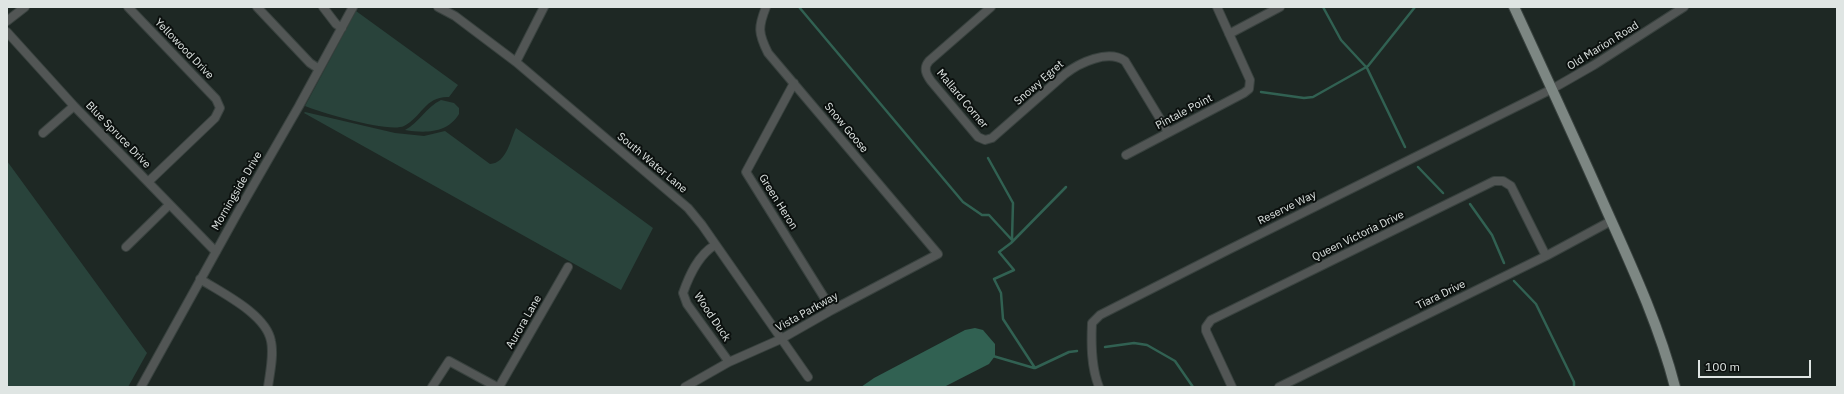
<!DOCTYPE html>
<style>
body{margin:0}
#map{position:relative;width:1844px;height:394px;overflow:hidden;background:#1e2824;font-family:"IBM Plex Sans",sans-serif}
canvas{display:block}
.frame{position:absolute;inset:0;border:8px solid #dfe5e3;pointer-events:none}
.scale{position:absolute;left:1698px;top:360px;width:113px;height:18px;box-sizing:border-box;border:2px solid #dfe5e3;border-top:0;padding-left:5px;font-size:12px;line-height:14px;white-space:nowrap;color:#dfe5e3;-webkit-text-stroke:3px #0b100e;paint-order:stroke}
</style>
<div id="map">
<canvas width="1844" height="394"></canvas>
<div class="frame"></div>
<div class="scale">100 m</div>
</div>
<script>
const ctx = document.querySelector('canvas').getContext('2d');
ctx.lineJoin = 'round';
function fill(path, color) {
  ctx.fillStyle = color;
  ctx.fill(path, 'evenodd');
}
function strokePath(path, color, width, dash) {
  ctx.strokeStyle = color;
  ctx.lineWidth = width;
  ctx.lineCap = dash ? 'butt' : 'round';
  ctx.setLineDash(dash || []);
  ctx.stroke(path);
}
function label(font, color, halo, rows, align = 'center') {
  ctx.font = font + ' "IBM Plex Sans",sans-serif';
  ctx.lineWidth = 4;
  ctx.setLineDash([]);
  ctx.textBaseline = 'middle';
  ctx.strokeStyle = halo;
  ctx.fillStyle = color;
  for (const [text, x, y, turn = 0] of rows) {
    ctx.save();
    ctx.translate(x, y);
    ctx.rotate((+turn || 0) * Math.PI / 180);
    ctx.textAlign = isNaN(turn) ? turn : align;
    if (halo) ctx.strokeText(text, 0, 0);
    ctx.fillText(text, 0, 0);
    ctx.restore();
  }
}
fill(new Path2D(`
 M 356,11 L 458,85 L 449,97 C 425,96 422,117 404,126 C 389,133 323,113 305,106 Z
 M 441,100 L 454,103 L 459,108 L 459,114 C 447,134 424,133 405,130 C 419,123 426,107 441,100 Z
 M 305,112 L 395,133 L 424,136 L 445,131 L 490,164 C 507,163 510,140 516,128 L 653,228 L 621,290 L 304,113 Z
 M 7,161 L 147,353 L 128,387 L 7,387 Z`), '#29433b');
fill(new Path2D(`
 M 975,328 L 983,330 L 995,344 L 995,356 L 989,364 L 944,387 L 861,387 L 874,378 L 965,330 Z`), '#316152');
strokePath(new Path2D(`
 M 799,7 L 963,202 L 982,215 L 989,215 L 1012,240
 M 1323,7 L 1341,40 L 1367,68 L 1405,147
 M 1261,92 L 1304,98 L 1313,97 L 1368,66 L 1415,7
 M 988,158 L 1013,203 L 1012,239
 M 1418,167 L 1443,193
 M 1066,187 L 1011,243 L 999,252 L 1014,270 L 994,279 L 1001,293 L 1003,319 L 1035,368 L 1069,352 L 1077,351
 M 1470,204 L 1492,235 L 1504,263
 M 1514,281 L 1536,304 L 1574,382 L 1574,387
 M 1105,347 L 1134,343 L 1147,345 L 1175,361 L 1193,387
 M 993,356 L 1034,368`), '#316152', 2.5);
const minor = new Path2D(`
 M 128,7 L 216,99 L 220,108 L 215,118 L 148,182
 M 257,7 L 310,63 L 319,69
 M 323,7 L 336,24 L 342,28
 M 438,7 L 455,16 L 516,62 L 688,208 L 702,225 L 808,377
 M 991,7 L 929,61 C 923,68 926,74 931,81 L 978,137 L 985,140 L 992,138 L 1065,74 C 1079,63 1108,49 1125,61 L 1168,132
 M 7,21 L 25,7
 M 7,32 L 74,106 L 216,252
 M 1229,34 L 1280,7
 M 516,62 L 544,7
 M 794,83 L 746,172 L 832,310
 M 43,133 L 74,106
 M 1126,155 L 1244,93 L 1249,89 L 1250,80 L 1217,7
 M 715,245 C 698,255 689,276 683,293 L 687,304 L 729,362
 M 126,247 L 169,205
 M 200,279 C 222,293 266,314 271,341 C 274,355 270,372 268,387
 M 141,387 L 238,212 L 299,106 L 353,7
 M 432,387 L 449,361 L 497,387
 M 499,387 L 568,267
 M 685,387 L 729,362 L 781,339 L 832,310 L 938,254 L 768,53 C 758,33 758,27 766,7
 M 1099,387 C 1091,367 1091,344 1092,323 L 1100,315 L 1230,249 L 1552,89 L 1594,65 L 1684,7
 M 1232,387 L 1206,331 L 1206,327 L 1211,320 L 1494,181 L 1503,181 L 1511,186 L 1546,256
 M 1279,387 L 1546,256 L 1611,221`);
const major = new Path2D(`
 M 1514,7 C 1545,74 1576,141 1606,209 C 1632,267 1659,325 1675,387`);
strokePath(minor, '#39423f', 10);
strokePath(major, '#39423f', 12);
strokePath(minor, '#525655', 8);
strokePath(major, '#7d8783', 10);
label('11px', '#dfe5e3', '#0b100e', [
 ["Old Marion Road",1603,46,-32],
 ["Yellowood Drive",184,49,46],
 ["Snowy Egret",1039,83,-41],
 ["Mallard Corner",962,99,50],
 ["Pintale Point",1184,112,-28],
 ["Snow Goose",846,128,50],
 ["Blue Spruce Drive",118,135,46],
 ["South Water Lane",652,163,40],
 ["Morningside Drive",237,191,-60],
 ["Green Heron",778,202,58],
 ["Reserve Way",1287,208,-26],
 ["Queen Victoria Drive",1358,236,-26],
 ["Tiara Drive",1441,295,-26],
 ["Vista Parkway",807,312,-29],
 ["Wood Duck",712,317,56],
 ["Aurora Lane",524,322,-60]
]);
</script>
